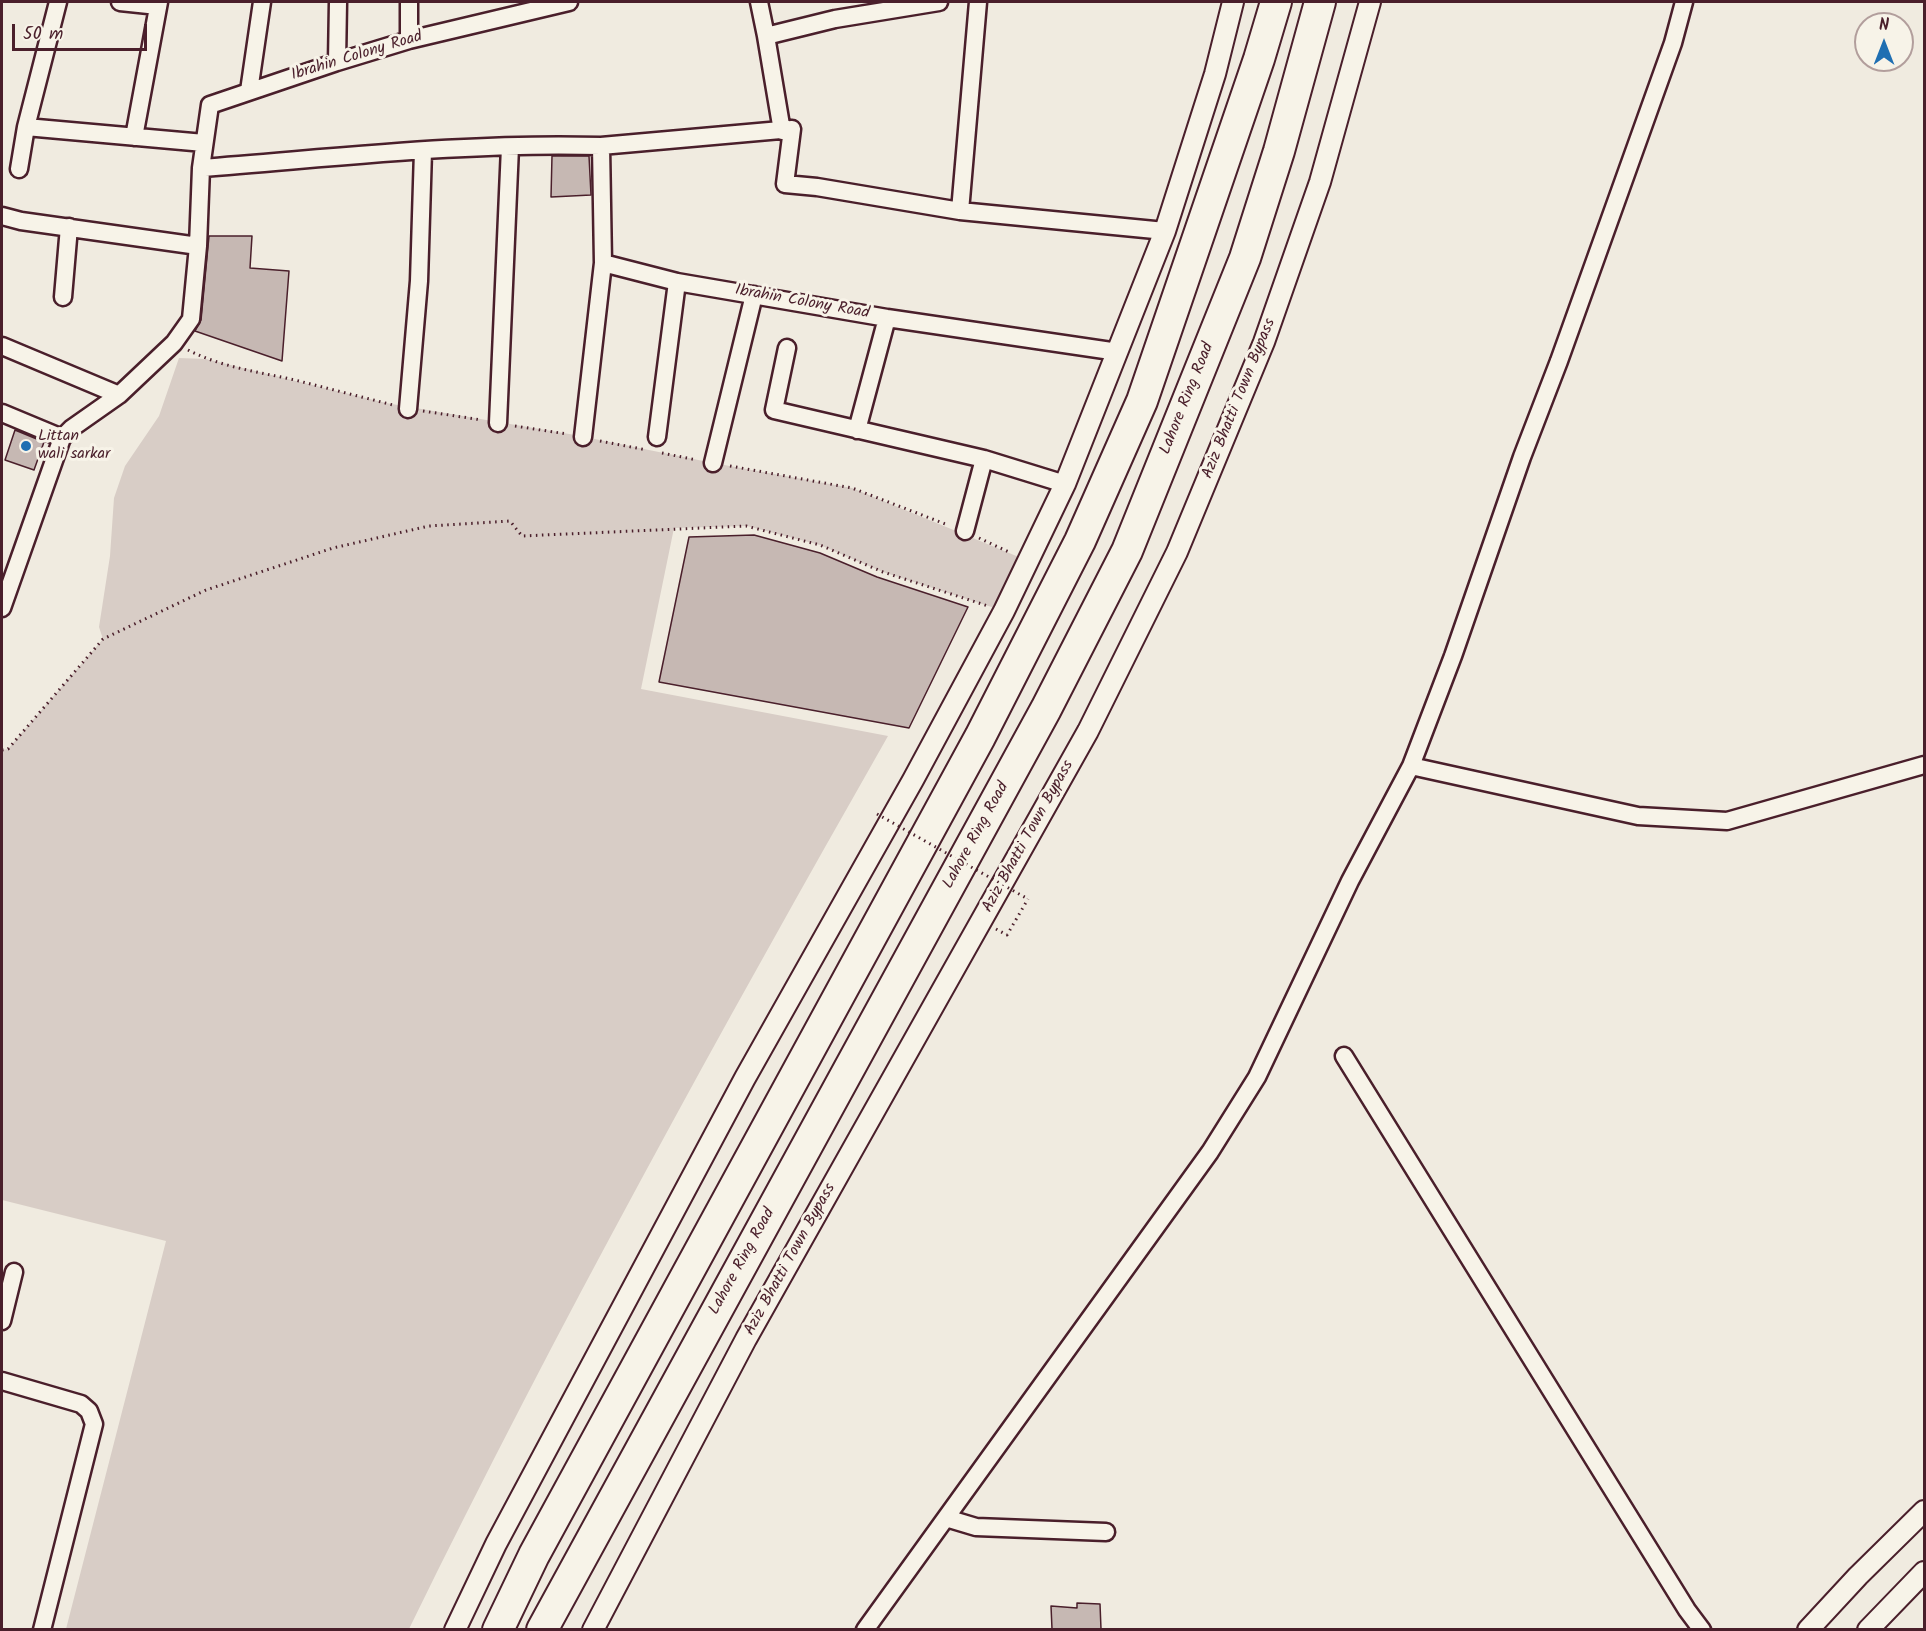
<!DOCTYPE html>
<style>
body{margin:0}
#map{position:relative;width:1926px;height:1631px;overflow:hidden;background:#f0ebe0;font-family:Kalam,sans-serif}
canvas{display:block}
.frame{position:absolute;inset:0;border:3px solid #4a1f2b;pointer-events:none}
.north{position:absolute;left:1854px;top:12px;width:60px;height:60px;box-sizing:border-box;background:#f7f3e8;border:2px solid #b29e9c;border-radius:50%;rotate:0deg;font-size:16px;font-weight:700;line-height:24px;text-align:center;color:#4a1f2b}
.north::after{content:'';display:block;margin:auto;width:21px;height:27px;background:#1f6fb2;clip-path:polygon(50% 0,100% 100%,50% 72%,0 100%)}
.scale{position:absolute;left:12px;top:24px;width:135px;height:27px;box-sizing:border-box;border:3px solid #4a1f2b;border-top:0;padding-left:8px;font-size:18px;line-height:21px;white-space:nowrap;color:#4a1f2b;-webkit-text-stroke:4px #f7f3e8;paint-order:stroke}
</style>
<div id="map">
<canvas width="1926" height="1631"></canvas>
<div class="frame"></div>
<div class="north">N</div>
<div class="scale">50 m</div>
</div>
<script>
const ctx = document.querySelector('canvas').getContext('2d');
ctx.lineJoin = 'round';
function fill(path, color) {
  ctx.fillStyle = color;
  ctx.fill(path, 'evenodd');
}
function strokePath(path, color, width, dash) {
  ctx.strokeStyle = color;
  ctx.lineWidth = width;
  ctx.lineCap = dash ? 'butt' : 'round';
  ctx.setLineDash(dash || []);
  ctx.stroke(path);
}
function label(font, color, halo, rows, align = 'center') {
  ctx.font = font + ' Kalam,sans-serif';
  ctx.lineWidth = 6;
  ctx.setLineDash([]);
  ctx.textBaseline = 'middle';
  ctx.strokeStyle = halo;
  ctx.fillStyle = color;
  for (const [text, x, y, turn = 0] of rows) {
    ctx.save();
    ctx.translate(x, y);
    ctx.rotate((+turn || 0) * Math.PI / 180);
    ctx.textAlign = isNaN(turn) ? turn : align;
    if (halo) ctx.strokeText(text, 0, 0);
    ctx.fillText(text, 0, 0);
    ctx.restore();
  }
}
fill(new Path2D(`
 M 179,358 L 206,359 L 386,403 L 575,435 L 713,463 L 852,488 L 1026,560 L 1004,611 L 883,572 L 820,545 L 747,526 L 674,528 L 641,689 L 888,736 C 721,1030 557,1326 409,1629 L 66,1629 L 166,1241 L 2,1200 L 2,750 L 8,749 L 103,639 L 99,627 L 110,556 L 114,498 L 125,466 L 159,416 Z`), '#d8cdc6');
const building = new Path2D(`
 M 552,156 L 589,156 L 591,195 L 551,197 Z
 M 209,236 L 252,236 L 250,268 L 289,271 L 282,361 L 195,331 L 201,320 Z
 M 15,430 L 44,442 L 34,470 L 5,460 Z
 M 754,535 L 820,553 L 877,577 L 968,607 L 909,728 L 659,682 L 689,537 Z
 M 1077,1603 L 1100,1604 L 1101,1629 L 1052,1629 L 1051,1606 L 1077,1608 Z`);
fill(building, '#c6b8b3');
strokePath(building, '#4a1f2b', 1.5);
const minor = new Path2D(`
 M 58,2 L 26,127 L 204,143
 M 120,2 L 158,6
 M 409,2 L 409,40
 M 759,2 L 766,36 L 835,19 L 939,2
 M 766,36 L 782,131
 M 337,62 L 338,2
 M 249,91 L 262,2
 M 134,137 L 159,2
 M 601,146 L 792,129 L 785,184 L 817,187 L 960,211 L 1165,231
 M 201,168 C 334,158 468,142 601,146 L 603,263 L 677,282 L 887,318 L 1118,352
 M 19,169 L 26,127
 M 960,211 L 978,2
 M 2,216 L 21,221 L 198,246
 M 63,297 L 69,227
 M 2,346 L 119,395
 M 787,348 L 774,410 L 984,459 L 1065,484
 M 408,409 L 419,281 L 423,151
 M 2,413 L 62,438
 M 498,423 L 510,147
 M 857,430 L 887,318
 M 583,437 L 603,263
 M 657,437 L 677,282
 M 713,463 L 754,295
 M 965,531 L 984,459
 M 2,608 L 62,438 L 72,428 L 119,395 L 174,343 L 191,319 L 198,246 L 201,168 L 210,105 L 337,62 L 409,40 L 569,2
 M 1411,766 L 1638,816 L 1727,821 L 1924,765
 M 1344,1056 L 1687,1610 L 1702,1630
 M 2,1321 L 14,1272
 M 2,1381 L 81,1404 L 89,1411 L 94,1424 L 42,1630
 M 946,1518 L 976,1527 L 1106,1532
 M 865,1630 L 1210,1152 L 1257,1077 L 1350,881 L 1411,766 L 1453,656 L 1522,457 L 1559,361 L 1673,43 L 1684,2`);
const tertiary = new Path2D(`
 M 455,1630 L 496,1544 L 745,1078 L 913,780 L 1004,611 L 1065,484 L 1165,231 L 1215,74 L 1233,2
 M 593,1630 L 746,1339 L 1088,731 L 1177,552 L 1264,342 L 1320,182 L 1370,2
 M 1808,1630 L 1858,1576 L 1924,1511
 M 1868,1630 L 1924,1572`);
const motorway = new Path2D(`
 M 498,1630 L 534,1555 L 980,737 L 1080,541 L 1142,401 L 1259,59 L 1276,2
 M 542,1630 L 1046,709 L 1127,551 L 1245,258 L 1279,151 L 1320,2`);
strokePath(minor, '#4a1f2b', 21);
strokePath(tertiary, '#4a1f2b', 24);
strokePath(motorway, '#4a1f2b', 34);
strokePath(new Path2D(`
 M 188,350 C 223,368 261,372 299,381 C 330,389 362,397 393,405
 M 423,411 L 482,420
 M 515,426 L 567,434
 M 600,441 L 647,450
 M 662,453 L 697,460
 M 730,466 L 852,488 L 948,525
 M 979,538 L 1011,553
 M 2,750 L 8,749 L 103,639 L 206,590 L 333,548 L 429,526 L 510,521 L 522,536 L 746,526 L 820,545 L 883,572 L 988,606
 M 996,929 L 1007,935 L 1028,899`), '#4a1f2b', 3, [1.5, 4.5]);
strokePath(minor, '#f7f3e8', 16);
strokePath(tertiary, '#f7f3e8', 20);
strokePath(motorway, '#f7f3e8', 30);
strokePath(new Path2D(`
 M 877,814 L 1028,899`), '#4a1f2b', 3, [1.5, 4.5]);
for (const [x, y, r, color] of [
 [26,446,6,"#1f6fb2"]
]) {
  const dot = new Path2D();
  dot.arc(x, y, r, 0, 2 * Math.PI);
  ctx.fillStyle = color;
  ctx.fill(dot);
  strokePath(dot, '#f7f3e8', 2);
}
label('16px', '#4a1f2b', '#f7f3e8', [
 ["Ibrahin Colony Road",357,57,-17],
 ["Ibrahin Colony Road",802,303,10],
 ["Lahore Ring Road",1188,399,-68],
 ["Aziz Bhatti Town Bypass",1240,399,-68],
 ["Lahore Ring Road",977,836,-61],
 ["Aziz Bhatti Town Bypass",1029,837,-61],
 ["Aziz Bhatti Town Bypass",791,1260,-61],
 ["Lahore Ring Road",743,1262,-61]
]);
label('16px', '#4a1f2b', '#f7f3e8', [
 ["Littan",38,437],
 ["wali sarkar",38,455]
], 'left');
</script>
